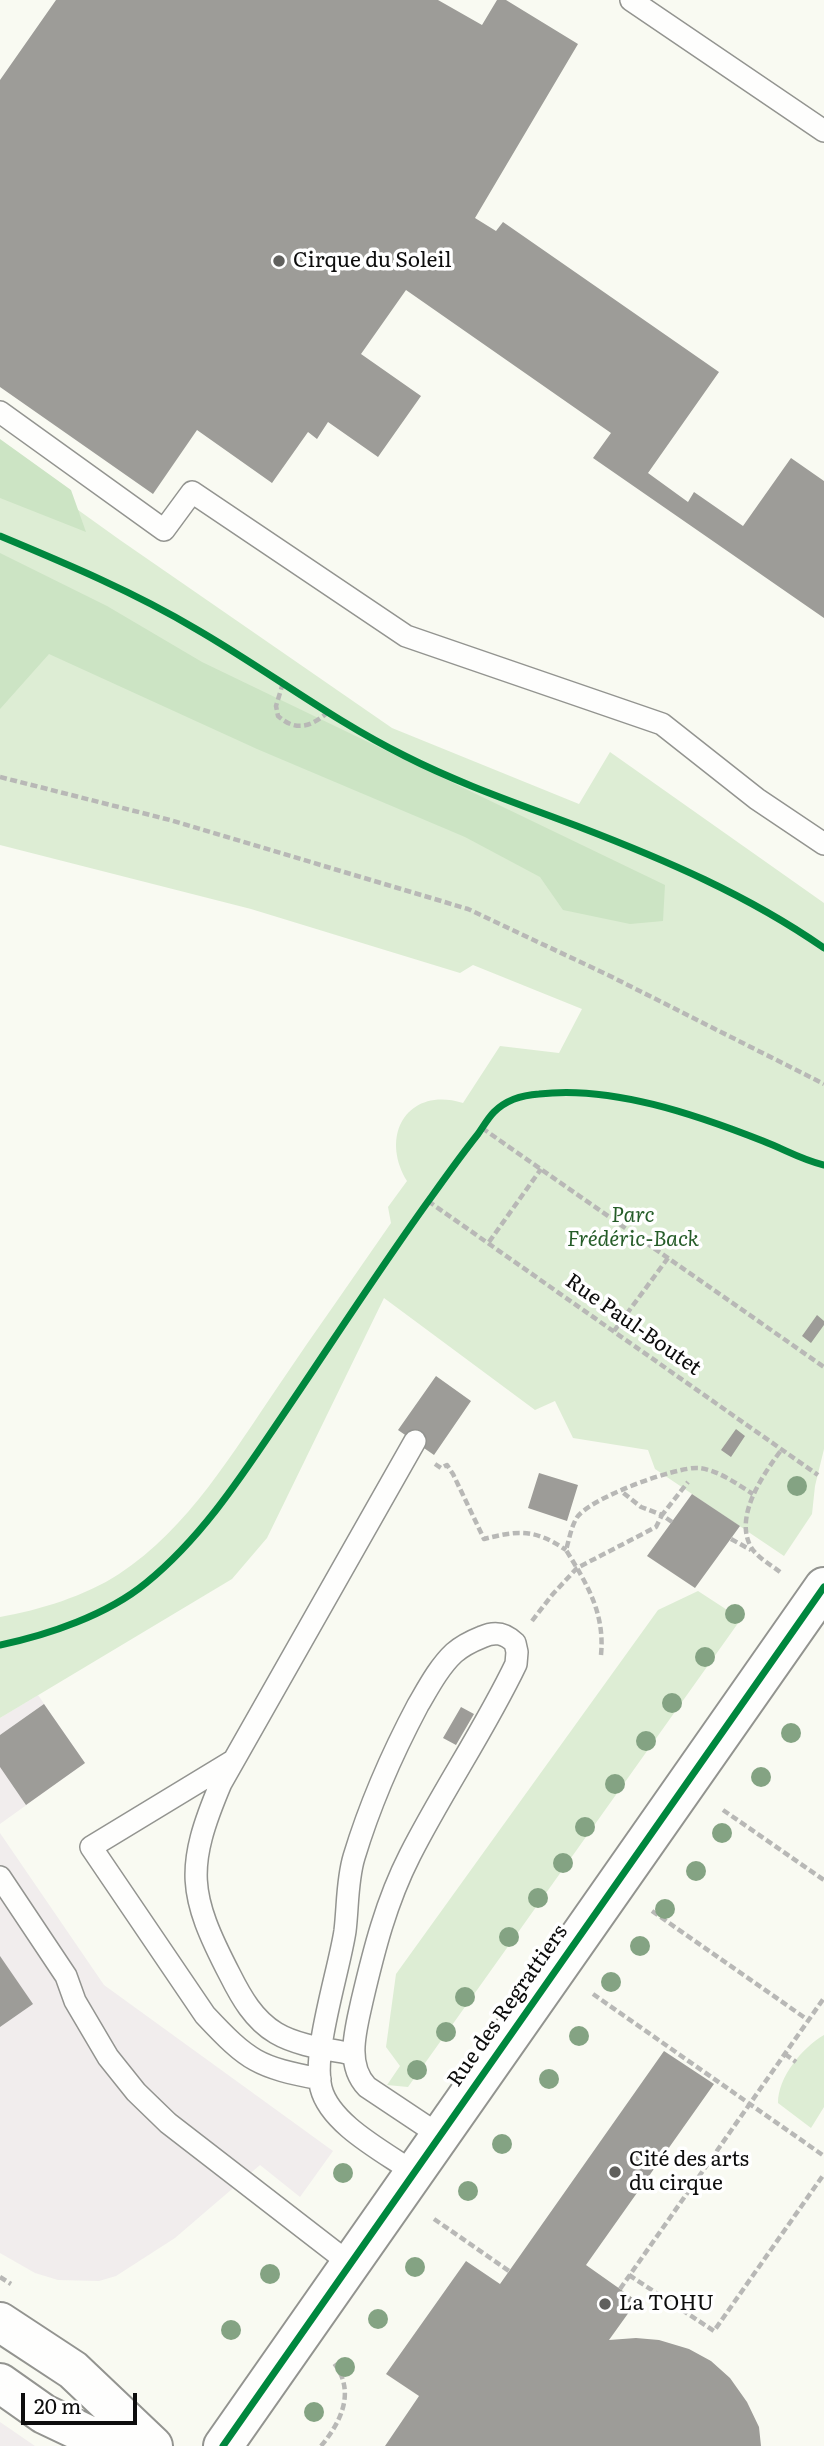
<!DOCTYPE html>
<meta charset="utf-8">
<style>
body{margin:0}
#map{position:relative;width:824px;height:2446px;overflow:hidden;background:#f9faf2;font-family:Literata,serif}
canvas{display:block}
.scale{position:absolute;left:21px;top:2393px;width:116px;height:32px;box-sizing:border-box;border:4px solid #0d0d0d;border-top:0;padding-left:9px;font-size:21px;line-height:24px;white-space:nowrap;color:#0d0d0d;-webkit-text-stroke:5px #fff;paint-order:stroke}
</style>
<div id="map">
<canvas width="824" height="2446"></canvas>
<div class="scale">20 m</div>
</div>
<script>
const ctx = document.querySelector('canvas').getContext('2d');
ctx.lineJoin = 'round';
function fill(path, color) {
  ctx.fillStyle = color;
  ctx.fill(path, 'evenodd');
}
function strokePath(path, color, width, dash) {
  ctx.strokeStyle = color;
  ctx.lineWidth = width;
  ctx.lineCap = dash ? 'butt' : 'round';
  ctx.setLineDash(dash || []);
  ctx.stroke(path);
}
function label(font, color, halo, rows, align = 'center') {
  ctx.font = font + ' Literata,serif';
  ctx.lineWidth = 7;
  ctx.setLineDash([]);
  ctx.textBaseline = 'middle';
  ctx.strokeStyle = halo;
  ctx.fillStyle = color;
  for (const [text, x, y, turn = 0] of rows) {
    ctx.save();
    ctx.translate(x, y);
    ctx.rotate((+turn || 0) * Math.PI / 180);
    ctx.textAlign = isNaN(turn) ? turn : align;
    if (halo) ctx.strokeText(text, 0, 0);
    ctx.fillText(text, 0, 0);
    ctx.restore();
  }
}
fill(new Path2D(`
 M 38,1695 L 85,1763 L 0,1824 L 0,1718 Z
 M 0,1833 L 104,1985 L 333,2151 L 300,2197 L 260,2165 L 175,2238 L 116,2276 L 99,2281 L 58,2280 L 35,2273 L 0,2253 Z
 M 0,2422 L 35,2446 L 0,2446 Z`), '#f1eded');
fill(new Path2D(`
 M 0,454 L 120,540 L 392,728 L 579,804 L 610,752 L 824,903 L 824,1449 L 815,1486 L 812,1514 L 784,1556 L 655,1469 L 648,1450 L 573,1438 L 555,1401 L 535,1410 L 384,1298 L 267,1538 L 232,1579 L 0,1718 L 0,1617 C 40,1610 85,1596 119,1574 C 189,1528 233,1452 279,1385 C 316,1330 354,1277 391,1223 L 388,1207 L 407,1181 C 379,1135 408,1086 463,1103 L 500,1046 L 559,1053 L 582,1009 L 473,965 L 460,973 L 251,909 L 0,845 Z
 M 698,1591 L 741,1619 L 408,2087 L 387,2085 L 400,2066 L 386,2047 L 396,1974 L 658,1610 Z
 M 824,2035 L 824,2107 L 811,2128 L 778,2103 C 778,2077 802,2048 824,2035 Z`), '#ddedd4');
fill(new Path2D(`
 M 0,439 L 71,490 L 86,532 L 0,498 Z
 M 0,553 L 107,606 L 202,662 L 665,885 L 663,921 L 630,924 L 563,910 L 540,877 L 465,837 L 257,749 L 49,654 L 0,709 Z`), '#cce4c4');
fill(new Path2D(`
 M 56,0 L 438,0 L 482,25 L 497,0 L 506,0 L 578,44 L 475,218 L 496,231 L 503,222 L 719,372 L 648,473 L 688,502 L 694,492 L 743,526 L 791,458 L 824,481 L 824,618 L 593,458 L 611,433 L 406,290 L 361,354 L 421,396 L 378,457 L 328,422 L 317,439 L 308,432 L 272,483 L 197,430 L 153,494 L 0,387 L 0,80 Z
 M 817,1315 L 824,1321 L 824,1325 L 811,1343 L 802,1336 Z
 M 436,1376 L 471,1401 L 434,1455 L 398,1430 Z
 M 736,1429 L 745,1436 L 731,1457 L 721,1450 Z
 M 539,1473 L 578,1485 L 567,1521 L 528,1508 Z
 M 692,1494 L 740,1526 L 695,1588 L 647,1556 Z
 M 44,1704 L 85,1763 L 26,1805 L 0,1767 L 0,1735 Z
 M 461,1707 L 474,1714 L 456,1745 L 443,1738 Z
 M 0,1956 L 33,2004 L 0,2027 Z
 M 664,2051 L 714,2084 L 586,2265 L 637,2301 L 609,2340 L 636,2338 L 659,2340 L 689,2349 L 711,2361 L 730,2378 L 747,2402 L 759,2427 L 761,2446 L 385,2446 L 419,2396 L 386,2374 L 466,2261 L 500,2284 Z`), '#9d9c98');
const service = new Path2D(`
 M 631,0 L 824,131
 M 0,412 L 164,530 L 192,492 L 406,636 L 662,724 L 757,799 L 824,844
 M 231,1762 L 91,1847 L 205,2015 C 249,2062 258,2067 320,2079
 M 0,1877 L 66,1976 L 75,2001 L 108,2057 L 136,2092 L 168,2123 L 349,2263
 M 353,2054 C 328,2049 298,2046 276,2033 C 254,2020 241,1997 230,1975 C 188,1894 185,1868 221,1783 L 415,1441
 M 413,2172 C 383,2151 330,2124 321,2088 C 312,2052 339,1971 345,1931 C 348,1906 347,1880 354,1857 C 370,1804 392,1754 418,1705 C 428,1688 439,1667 454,1653 C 462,1646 472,1641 482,1637 C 495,1631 505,1633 515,1643 L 517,1652 L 516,1664 C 485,1729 443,1790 410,1855 C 386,1902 374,1950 362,2001 C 356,2029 345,2064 367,2087 L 439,2135`);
const minor = new Path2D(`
 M 0,2322 L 73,2370 L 153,2446
 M 0,2383 L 44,2414 L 111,2446
 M 223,2446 L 824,1587`);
strokePath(service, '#939490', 24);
strokePath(minor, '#939490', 42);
strokePath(new Path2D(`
 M 283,683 L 276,706 L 278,716 C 296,732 311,727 328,712
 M 0,777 L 170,820 L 468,909 L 610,976 L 824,1084
 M 482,1128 L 824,1367
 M 428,1201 L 818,1475
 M 489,1242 L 541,1169
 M 614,1331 L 668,1258
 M 435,1464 L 441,1468 L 447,1465 L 453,1474 L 484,1539 C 519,1530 535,1529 566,1550
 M 672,1522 L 662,1515 L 688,1482
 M 731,1539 L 751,1550
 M 780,1572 C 770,1564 754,1556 749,1543 C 736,1512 765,1472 782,1449
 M 532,1621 L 552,1595 L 577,1568 L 656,1527 L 662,1515 L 641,1507 L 621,1491
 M 601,1655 C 605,1613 587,1584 566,1550 C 569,1540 571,1528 576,1519 C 586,1499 677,1466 699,1468 C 718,1470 737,1484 753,1494
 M 723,1810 L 824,1880
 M 652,1911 L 808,2020
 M 593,1994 L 824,2156
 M 785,2054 L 796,2062
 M 434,2219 L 509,2271
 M 629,2275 L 714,2331 L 824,2174
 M 0,2277 L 11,2284
 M 620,2289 L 824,1998
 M 321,2446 C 341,2422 356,2392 334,2363`), '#b8b8b6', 4.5, [7, 3.5]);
strokePath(service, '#fefefd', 21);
strokePath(minor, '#fefefd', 38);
strokePath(new Path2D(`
 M 0,536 C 67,564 134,592 196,629 C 267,670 332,720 405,756 C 460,784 519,804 577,826 C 663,859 748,895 824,948
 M 0,1645 C 48,1635 107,1615 146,1583 C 204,1536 245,1471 287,1409 C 335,1338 382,1265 432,1196 C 447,1175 462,1154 478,1134 C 483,1127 488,1118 494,1112 C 506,1100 523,1095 539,1094 C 611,1085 697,1115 763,1141 C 784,1149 802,1160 824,1165
 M 223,2446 L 824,1587`), '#00873e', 7);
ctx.fillStyle = '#84a383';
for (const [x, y] of [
 [797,1486],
 [735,1614],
 [705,1657],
 [672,1703],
 [791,1733],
 [646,1741],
 [761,1777],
 [615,1784],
 [585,1827],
 [722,1833],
 [563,1863],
 [696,1871],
 [538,1898],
 [665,1909],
 [509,1937],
 [640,1946],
 [611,1982],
 [465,1997],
 [446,2032],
 [579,2036],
 [417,2070],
 [549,2079],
 [502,2144],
 [343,2173],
 [468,2191],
 [415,2267],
 [270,2274],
 [378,2319],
 [231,2330],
 [345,2367],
 [314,2412]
]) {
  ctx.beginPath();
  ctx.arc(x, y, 10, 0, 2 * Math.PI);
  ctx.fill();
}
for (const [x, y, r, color] of [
 [279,261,7,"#60605d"],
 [615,2172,7,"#60605d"],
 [605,2304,7,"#60605d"]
]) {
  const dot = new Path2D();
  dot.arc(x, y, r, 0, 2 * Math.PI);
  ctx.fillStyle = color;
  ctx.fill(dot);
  strokePath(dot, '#fff', 2.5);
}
label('21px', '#0d0d0d', '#fff', [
 ["Cirque du Soleil",293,261],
 ["Cité des arts",629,2160],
 ["du cirque",629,2184],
 ["La TOHU",619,2304]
], 'left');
label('italic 21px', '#255c28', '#fff', [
 ["Parc",633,1216],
 ["Frédéric-Back",633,1240]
]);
label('21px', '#0d0d0d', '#fff', [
 ["Rue Paul-Boutet",633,1325,35],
 ["Rue des Regrattiers",508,2006,-55]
]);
</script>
